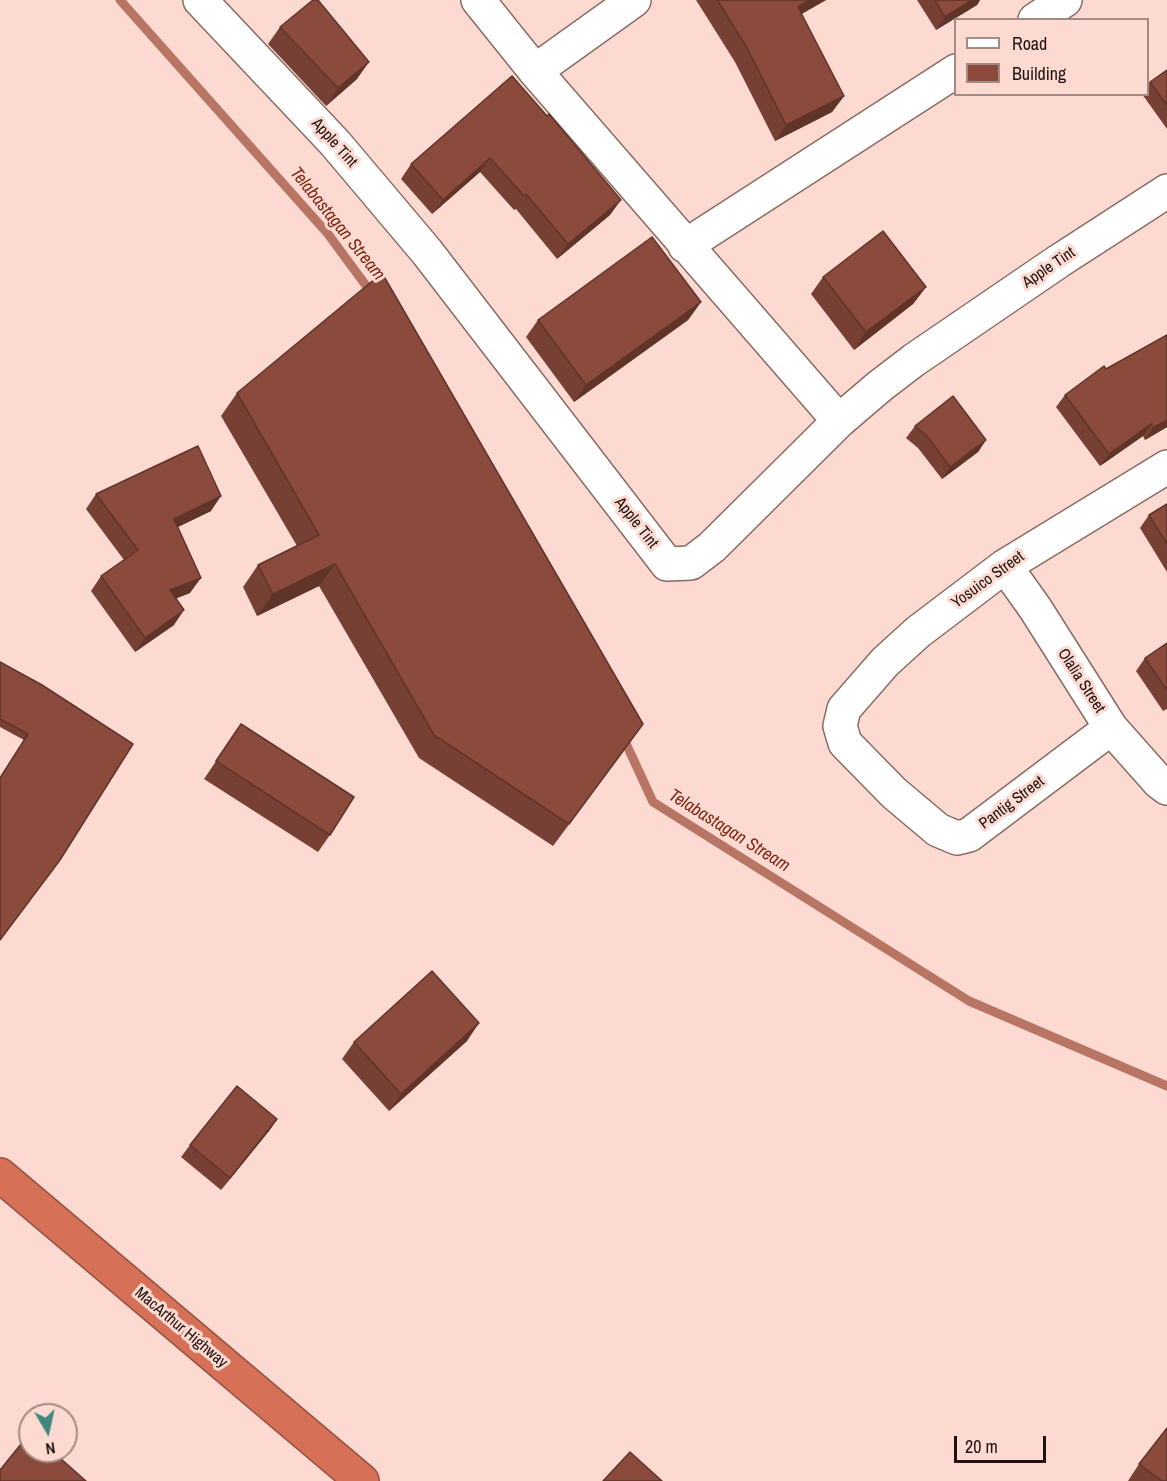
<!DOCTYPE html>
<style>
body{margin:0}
#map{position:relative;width:1167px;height:1481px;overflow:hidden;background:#fddad1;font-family:"Archivo Narrow",sans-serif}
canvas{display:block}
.legend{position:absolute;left:954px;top:18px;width:195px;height:78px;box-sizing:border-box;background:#fddad1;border:2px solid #a48a84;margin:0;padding:8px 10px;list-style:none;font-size:18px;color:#1e1310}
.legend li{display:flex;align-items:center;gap:12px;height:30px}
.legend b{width:30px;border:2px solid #a48a84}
.north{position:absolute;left:18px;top:1403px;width:60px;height:60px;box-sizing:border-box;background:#fddad1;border:2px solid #a48a84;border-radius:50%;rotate:171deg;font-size:16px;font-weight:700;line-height:24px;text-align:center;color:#1e1310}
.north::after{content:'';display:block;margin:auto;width:21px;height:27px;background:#41877e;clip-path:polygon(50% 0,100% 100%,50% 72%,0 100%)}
.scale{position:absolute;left:954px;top:1436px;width:92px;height:27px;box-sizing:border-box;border:3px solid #1e1310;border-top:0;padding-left:8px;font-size:18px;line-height:21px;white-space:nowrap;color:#1e1310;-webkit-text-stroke:4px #fddad1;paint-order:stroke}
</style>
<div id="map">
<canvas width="1167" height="1481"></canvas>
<ul class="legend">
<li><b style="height:8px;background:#fff"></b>Road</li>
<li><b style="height:16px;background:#8a4b3c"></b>Building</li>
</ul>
<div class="north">N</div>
<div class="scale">20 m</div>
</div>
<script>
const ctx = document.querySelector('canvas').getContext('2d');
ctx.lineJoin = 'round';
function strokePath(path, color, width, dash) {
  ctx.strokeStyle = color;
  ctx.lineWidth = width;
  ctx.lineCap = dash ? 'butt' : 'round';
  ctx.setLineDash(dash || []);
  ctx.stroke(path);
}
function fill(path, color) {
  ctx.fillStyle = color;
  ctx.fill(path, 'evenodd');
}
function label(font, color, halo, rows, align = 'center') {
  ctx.font = font + ' "Archivo Narrow",sans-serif';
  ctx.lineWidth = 6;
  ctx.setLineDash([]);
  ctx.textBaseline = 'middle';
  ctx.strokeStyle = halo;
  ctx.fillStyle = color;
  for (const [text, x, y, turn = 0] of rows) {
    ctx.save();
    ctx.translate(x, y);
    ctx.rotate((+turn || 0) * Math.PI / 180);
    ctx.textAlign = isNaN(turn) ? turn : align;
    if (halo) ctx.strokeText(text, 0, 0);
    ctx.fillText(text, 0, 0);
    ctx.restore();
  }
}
strokePath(new Path2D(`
 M 120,0 L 328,234 L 373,295
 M 623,737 L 653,802 L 969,1001 L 1167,1086`), '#b87564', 9);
const minor = new Path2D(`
 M 200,0 L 335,143 L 427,252 L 667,564 L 691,563 L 712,547 L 839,421 L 880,386 L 914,360 L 1059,261 L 1167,191
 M 478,0 L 535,71 L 839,421
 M 1035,20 L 1065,0
 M 535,71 L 634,0
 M 685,246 L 956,71
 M 1005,566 L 1035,608 L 1111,728 L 1159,782 L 1167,788
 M 1111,728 L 969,835 L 957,838 L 938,830 L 894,793 L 845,743 L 840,726 L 844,709 L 885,662 L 918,632 L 1005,566 L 1167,467`);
const highway = new Path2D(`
 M 0,1175 L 362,1481`);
strokePath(minor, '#896b63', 36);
strokePath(highway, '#96503f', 36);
strokePath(minor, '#fff', 33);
strokePath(highway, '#d67158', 33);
fill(new Path2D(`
 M 696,0 L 826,0 L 801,14 L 844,96 L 832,112 L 775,141 L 735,62 Z
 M 917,0 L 980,0 L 977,5 L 936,30 Z
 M 280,27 L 357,79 L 326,106 L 268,44 Z
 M 1167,70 L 1167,129 L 1142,94 L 1148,94 L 1148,85 L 1150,82 Z
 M 512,76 L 610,215 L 557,259 L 516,209 L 514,210 L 480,172 L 432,214 L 401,179 L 411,164 Z
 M 823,277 L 926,287 L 913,304 L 854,350 L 811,294 Z
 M 701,302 L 688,320 L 574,402 L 526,337 L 538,320 Z
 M 1167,335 L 1167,427 L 1145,440 L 1143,436 L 1100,466 L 1056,407 L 1065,395 L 1106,369 Z
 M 237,393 L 643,724 L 553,846 L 419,758 L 319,586 L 257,616 L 243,587 L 258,565 L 297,546 L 221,416 Z
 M 915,426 L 986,440 L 978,452 L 942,479 L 918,448 L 906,438 Z
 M 96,494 L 211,511 L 178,527 L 190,593 L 176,598 L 174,625 L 135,652 L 91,591 L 101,576 L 124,560 L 86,509 Z
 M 1167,504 L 1167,572 L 1140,528 L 1149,515 Z
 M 1167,643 L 1167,709 L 1163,711 L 1136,671 L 1145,658 Z
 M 0,662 L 133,744 L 24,740 L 0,727 Z
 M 241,724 L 330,835 L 318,852 L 204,779 Z
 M 467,1041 L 389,1111 L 342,1059 L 354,1042 Z
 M 277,1119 L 269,1131 L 221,1190 L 181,1157 L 190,1145 Z
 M 1139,1464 L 1167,1481 L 1128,1481 Z`), '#774034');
fill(new Path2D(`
 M 810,0 L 826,0 L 786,23 L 798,7 Z
 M 972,0 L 980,0 L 977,5 L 936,30 L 945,17 Z
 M 369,62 L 357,79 L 326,106 L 338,88 Z
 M 844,96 L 832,112 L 775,141 L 786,125 Z
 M 490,158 L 480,172 L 432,214 L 443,200 Z
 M 621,200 L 610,215 L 557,259 L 568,244 Z
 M 926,287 L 913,304 L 854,350 L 866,332 Z
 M 701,302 L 688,320 L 574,402 L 586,385 Z
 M 1167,420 L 1167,427 L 1145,440 L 1153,428 Z
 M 1151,424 L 1143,436 L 1100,466 L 1109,454 Z
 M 986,440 L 978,452 L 942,479 L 950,467 Z
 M 221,496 L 211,511 L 163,534 L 174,519 Z
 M 335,564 L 319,586 L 257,616 L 273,594 Z
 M 201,578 L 190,593 L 160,605 L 170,590 Z
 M 184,610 L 174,625 L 135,652 L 145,638 Z
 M 643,724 L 627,746 L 553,846 L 569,824 Z
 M 479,1023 L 467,1041 L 389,1111 L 401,1094 Z
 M 277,1119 L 269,1131 L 221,1190 L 230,1178 Z`), '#61342a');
const building = new Path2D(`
 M 313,0 L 318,0 L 369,62 L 338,88 L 280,27 Z
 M 717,0 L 810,0 L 798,7 L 844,96 L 786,125 L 746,46 Z
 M 935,0 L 972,0 L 945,17 Z
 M 1167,70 L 1167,105 L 1150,82 Z
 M 512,76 L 547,116 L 549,114 L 621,200 L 568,244 L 526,194 L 524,196 L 490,158 L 443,200 L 411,164 Z
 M 883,231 L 926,287 L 866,332 L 823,277 Z
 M 652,237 L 701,302 L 586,385 L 538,320 Z
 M 382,273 L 643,724 L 569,824 L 434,735 L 335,564 L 273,594 L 258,565 L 319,535 L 237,393 Z
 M 1167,335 L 1167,420 L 1153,428 L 1151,424 L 1109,454 L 1065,395 L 1104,366 L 1106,369 Z
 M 953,396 L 986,440 L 950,467 L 927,436 L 915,426 Z
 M 198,446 L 221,496 L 174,519 L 201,578 L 170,590 L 184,610 L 145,638 L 101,576 L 138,550 L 96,494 Z
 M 1167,504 L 1167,544 L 1149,515 Z
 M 1167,643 L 1167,690 L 1145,658 Z
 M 0,662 L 42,685 L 133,744 L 60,860 L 0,940 L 0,778 L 28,734 L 0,719 Z
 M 241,724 L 354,797 L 330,835 L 216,761 Z
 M 432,971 L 479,1023 L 401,1094 L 354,1042 Z
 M 237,1086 L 277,1119 L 230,1178 L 190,1145 Z
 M 1167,1428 L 1167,1481 L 1162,1481 L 1139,1464 Z
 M 30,1433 L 30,1451 L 52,1451 L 86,1481 L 0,1481 L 0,1470 Z
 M 630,1452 L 662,1481 L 603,1481 Z`);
fill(building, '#8a4b3c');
strokePath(building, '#61342a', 1.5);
label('16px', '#1e1310', '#fddad1', [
 ["Apple Tint",334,143,48],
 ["Apple Tint",1049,268,-34],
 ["Apple Tint",636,523,52],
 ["Yosuico Street",988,580,-36],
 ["Olalia Street",1081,681,57],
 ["Pantig Street",1012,803,-37],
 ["MacArthur Highway",181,1328,40]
]);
label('italic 18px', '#7d2a16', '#fddad1', [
 ["Telabastagan Stream",337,224,51],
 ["Telabastagan Stream",729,831,32]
]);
</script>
